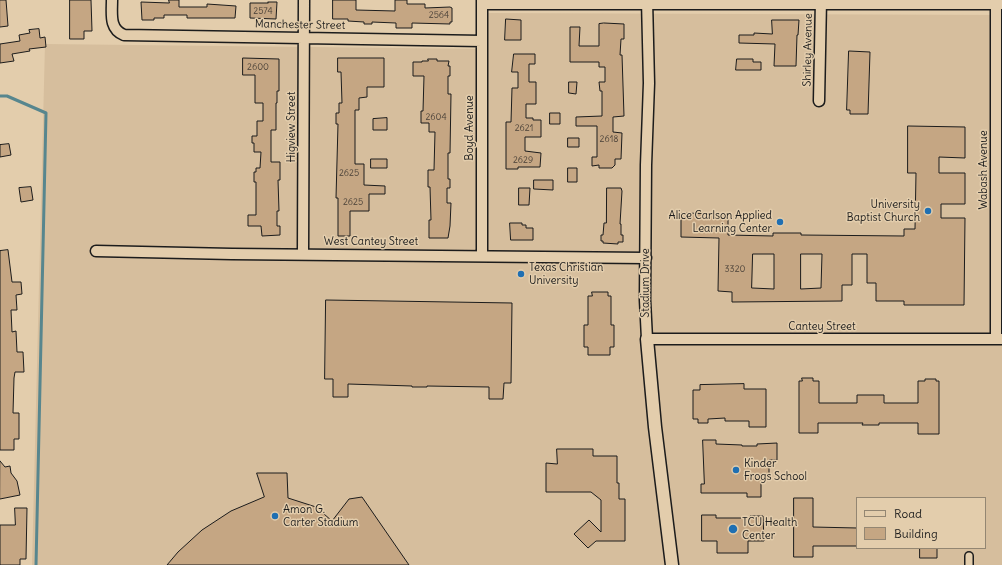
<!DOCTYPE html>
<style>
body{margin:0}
#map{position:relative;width:1002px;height:565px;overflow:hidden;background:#e3cdac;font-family:Delius,sans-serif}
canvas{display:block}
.legend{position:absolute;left:856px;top:497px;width:130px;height:52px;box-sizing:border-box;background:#e3cdac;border:1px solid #938672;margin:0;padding:5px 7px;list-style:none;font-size:12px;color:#1c1c1c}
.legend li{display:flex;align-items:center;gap:8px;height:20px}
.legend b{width:20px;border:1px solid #938672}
</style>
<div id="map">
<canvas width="1002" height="565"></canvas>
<ul class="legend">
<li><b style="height:5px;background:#e3cdac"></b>Road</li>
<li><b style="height:11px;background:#c5a683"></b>Building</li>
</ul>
</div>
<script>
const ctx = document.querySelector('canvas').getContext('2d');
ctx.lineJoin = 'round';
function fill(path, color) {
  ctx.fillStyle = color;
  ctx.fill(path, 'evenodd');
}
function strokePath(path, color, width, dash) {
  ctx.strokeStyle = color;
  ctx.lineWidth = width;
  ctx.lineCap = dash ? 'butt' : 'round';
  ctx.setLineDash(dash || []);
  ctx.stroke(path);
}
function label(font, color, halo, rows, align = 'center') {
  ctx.font = font + ' Delius,sans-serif';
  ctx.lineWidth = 3;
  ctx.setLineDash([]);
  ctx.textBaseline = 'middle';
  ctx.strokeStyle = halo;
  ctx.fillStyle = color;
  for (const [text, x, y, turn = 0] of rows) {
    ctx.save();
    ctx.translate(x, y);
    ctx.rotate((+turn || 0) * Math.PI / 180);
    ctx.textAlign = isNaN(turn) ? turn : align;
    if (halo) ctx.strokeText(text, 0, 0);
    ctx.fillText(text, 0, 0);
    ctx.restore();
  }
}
fill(new Path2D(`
 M 486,13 L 1002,15 L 1002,565 L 32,565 L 45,44 L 485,49 ZM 857,498 L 985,498 L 985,548 L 857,548 Z`), '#d6be9d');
strokePath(new Path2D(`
 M 0,96 L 7,96 L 46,113 L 36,565`), '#57868e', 3);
const building = new Path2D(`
 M 0,0 L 6,0 L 8,26 L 0,27 Z
 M 70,0 L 91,0 L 92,31 L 84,31 L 84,39 L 70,39 Z
 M 169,0 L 179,0 L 179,7 L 207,7 L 207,4 L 236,6 L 235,18 L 187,18 L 187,15 L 164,15 L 164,18 L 154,18 L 154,20 L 142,20 L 141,2 L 169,3 Z
 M 333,0 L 356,0 L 356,10 L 395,11 L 395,0 L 407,0 L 407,4 L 425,4 L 425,8 L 450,7 L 452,8 L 452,22 L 450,22 L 450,24 L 412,23 L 412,28 L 396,28 L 396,23 L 372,22 L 372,24 L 364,24 L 364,22 L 348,21 L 348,19 L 333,19 Z
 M 268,2 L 277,2 L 276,19 L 250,18 L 250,3 L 268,3 Z
 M 506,19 L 521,20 L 521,40 L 505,40 Z
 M 772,20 L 799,20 L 798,35 L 797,35 L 796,66 L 774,66 L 775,44 L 739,43 L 739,35 L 754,35 L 754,33 L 772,34 Z
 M 604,23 L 624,24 L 624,39 L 621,39 L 620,55 L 622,55 L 624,116 L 613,117 L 613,132 L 622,133 L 621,159 L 615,159 L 615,165 L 612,168 L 599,168 L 599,165 L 592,166 L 592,157 L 597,157 L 597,126 L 576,126 L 576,117 L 602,116 L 602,91 L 600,91 L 599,82 L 605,82 L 605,67 L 599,67 L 599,62 L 570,62 L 570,27 L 580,27 L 579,46 L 599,46 L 599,24 Z
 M 39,29 L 40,38 L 45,37 L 46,47 L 29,49 L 30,51 L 12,54 L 14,61 L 0,63 L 0,44 L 20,41 L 19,35 L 30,33 L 29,30 Z
 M 849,51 L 870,52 L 868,114 L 850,114 L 850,110 L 847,110 Z
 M 514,54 L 535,54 L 535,64 L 529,64 L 529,82 L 536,82 L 536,104 L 526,104 L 526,118 L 533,118 L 533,120 L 541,120 L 541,137 L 525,137 L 525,151 L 541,153 L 540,167 L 518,167 L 518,169 L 506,169 L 506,122 L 511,122 L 512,88 L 518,88 L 518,72 L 512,72 Z
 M 243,58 L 279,59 L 279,91 L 277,91 L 277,103 L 276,103 L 276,130 L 271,130 L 271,162 L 280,162 L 280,180 L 278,180 L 279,211 L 277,211 L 277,226 L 280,226 L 280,235 L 262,236 L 261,226 L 248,226 L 248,215 L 256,215 L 256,182 L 254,182 L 254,172 L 256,172 L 256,168 L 260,168 L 261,152 L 254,152 L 254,143 L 252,143 L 252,136 L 257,136 L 257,121 L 263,121 L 263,103 L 255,103 L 255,75 L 243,75 Z
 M 338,58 L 384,58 L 384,87 L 367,87 L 367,97 L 359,98 L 359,110 L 355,110 L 355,164 L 364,164 L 364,185 L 385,186 L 385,194 L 369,194 L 369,211 L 350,211 L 350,236 L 338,236 L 338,198 L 336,198 L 338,124 L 336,124 L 336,113 L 339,113 L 339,103 L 342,103 L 341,72 L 338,72 Z
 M 428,59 L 437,59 L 437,61 L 449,61 L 448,66 L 450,66 L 450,76 L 448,76 L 448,94 L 451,94 L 450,153 L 448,153 L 448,179 L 450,179 L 450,188 L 447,188 L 447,203 L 451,203 L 450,226 L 448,238 L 429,238 L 429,220 L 431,220 L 430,187 L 428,187 L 428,170 L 434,170 L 435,132 L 429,132 L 429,123 L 421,123 L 421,111 L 423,111 L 424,76 L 413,76 L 413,62 L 422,62 L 422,61 L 428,61 Z
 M 737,59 L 753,59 L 753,62 L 761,62 L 761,70 L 736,70 Z
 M 569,82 L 577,82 L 576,94 L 569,93 Z
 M 550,113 L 560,113 L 560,124 L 550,124 Z
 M 387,118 L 387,130 L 373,130 L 373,119 Z
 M 908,126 L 965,127 L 965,158 L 939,157 L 939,173 L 965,173 L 965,204 L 941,204 L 941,218 L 965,218 L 964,305 L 904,305 L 904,301 L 876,301 L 876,283 L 867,283 L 867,254 L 852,254 L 852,285 L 842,285 L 842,301 L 732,302 L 732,292 L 718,291 L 719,238 L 681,237 L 681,213 L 728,214 L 728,235 L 773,236 L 773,233 L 801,233 L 801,235 L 904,236 L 904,229 L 915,229 L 916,173 L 908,173 ZM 753,254 L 774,254 L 774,289 L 752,288 ZM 801,254 L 822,254 L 821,288 L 801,289 Z
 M 568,138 L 579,138 L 579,147 L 568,147 Z
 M 9,144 L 11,155 L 0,157 L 0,145 Z
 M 371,159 L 387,159 L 387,168 L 371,168 Z
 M 568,168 L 577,168 L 577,182 L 568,182 Z
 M 534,180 L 553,180 L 553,190 L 534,189 Z
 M 31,187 L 33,200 L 21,202 L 19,188 Z
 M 519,188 L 530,188 L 529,205 L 519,205 Z
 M 607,188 L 621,188 L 622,191 L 620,224 L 621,224 L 621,235 L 623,235 L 623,242 L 618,242 L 618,244 L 603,243 L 603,241 L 601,241 L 601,235 L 603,235 L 604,223 L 606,223 Z
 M 510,223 L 522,223 L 522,225 L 526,225 L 526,228 L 533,228 L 533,240 L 511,240 Z
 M 8,250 L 12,282 L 21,282 L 22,294 L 16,295 L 17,310 L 11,310 L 12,332 L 16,331 L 17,352 L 23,352 L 24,372 L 15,372 L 14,378 L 13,413 L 19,413 L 19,439 L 14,439 L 14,450 L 0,450 L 0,251 Z
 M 592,292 L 608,292 L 608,296 L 611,296 L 611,325 L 614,325 L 614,347 L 610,347 L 610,355 L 588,355 L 588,347 L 584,347 L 584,325 L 588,325 L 588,296 L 592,296 Z
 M 326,300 L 512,303 L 511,383 L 504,383 L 503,399 L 489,399 L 489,387 L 427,386 L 427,387 L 412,387 L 412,386 L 348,384 L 348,397 L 333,397 L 333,379 L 325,379 Z
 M 802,378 L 813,378 L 813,381 L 819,381 L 819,403 L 857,403 L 857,395 L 884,395 L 884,403 L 918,403 L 918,381 L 925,381 L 925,379 L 936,379 L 936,381 L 939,381 L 939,434 L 918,434 L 918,423 L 879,423 L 879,425 L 862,425 L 863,423 L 818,423 L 818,433 L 799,433 L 799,381 L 802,381 Z
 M 744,384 L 744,389 L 766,389 L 766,427 L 749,427 L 749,421 L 725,421 L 725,418 L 708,419 L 708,423 L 698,423 L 698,419 L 693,419 L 693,390 L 700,390 L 700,385 Z
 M 703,440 L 716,440 L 716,444 L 742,445 L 742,446 L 757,446 L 757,444 L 777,443 L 777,460 L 769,460 L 769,474 L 761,474 L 761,497 L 747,497 L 747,493 L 701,493 L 701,484 L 704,484 Z
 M 557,449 L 593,449 L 593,456 L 617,456 L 617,483 L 619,483 L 619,499 L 625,499 L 625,541 L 596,541 L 588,548 L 574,534 L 589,520 L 601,532 L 601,500 L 591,492 L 546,492 L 546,463 L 557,464 Z
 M 0,461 L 5,467 L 10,466 L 11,473 L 17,481 L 20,495 L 0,499 Z
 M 257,473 L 287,473 L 288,498 L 316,507 L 332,521 L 349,499 L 362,497 L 409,565 L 167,565 L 178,552 L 202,530 L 231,511 L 264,497 Z
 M 794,498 L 813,498 L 813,527 L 857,528 L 857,546 L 813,546 L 813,557 L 794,557 Z
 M 15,508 L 27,508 L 26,559 L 20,559 L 20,565 L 0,565 L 0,525 L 15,525 Z
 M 702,515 L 716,515 L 716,518 L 750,518 L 750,516 L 763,516 L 764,541 L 748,541 L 748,553 L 717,553 L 717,541 L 702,541 Z
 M 920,548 L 937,548 L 937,558 L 920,558 Z`);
fill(building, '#c5a683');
strokePath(building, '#1c1c1c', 1);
const pedestrian = new Path2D(`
 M 969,556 L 969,565`);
const minor = new Path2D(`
 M 112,0 C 112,14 109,29 124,35 L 482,41
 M 647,0 L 649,83 L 646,165 L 645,300 L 647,339 L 1002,339
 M 996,0 L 996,339
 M 482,4 L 1002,4
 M 819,101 L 821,0
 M 96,251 L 232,254 L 646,258
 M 303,254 L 304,0
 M 482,255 L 482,0`);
const tertiary = new Path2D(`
 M 647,339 L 655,427 L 672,565`);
strokePath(pedestrian, '#1c1c1c', 10);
strokePath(minor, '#1c1c1c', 13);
strokePath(tertiary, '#1c1c1c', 15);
strokePath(pedestrian, '#e3cdac', 7);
strokePath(minor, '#e3cdac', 10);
strokePath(tertiary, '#e3cdac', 12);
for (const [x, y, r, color] of [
 [928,211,4,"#1f6fb2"],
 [780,222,4,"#1f6fb2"],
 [521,274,4,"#1f6fb2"],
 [736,470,4,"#1f6fb2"],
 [275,516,4,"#1f6fb2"],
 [733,529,5,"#1f6fb2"]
]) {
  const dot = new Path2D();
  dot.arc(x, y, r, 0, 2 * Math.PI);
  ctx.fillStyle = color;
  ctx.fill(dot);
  strokePath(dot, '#e3cdac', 1.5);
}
label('9px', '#463e36', null, [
 ["2574",263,11],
 ["2564",439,15],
 ["2600",258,67],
 ["2604",436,117],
 ["2621",524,128],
 ["2618",609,139],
 ["2629",523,160],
 ["2625",349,173],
 ["2625",353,202],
 ["3320",735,269]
]);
label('11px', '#1c1c1c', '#e3cdac', [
 ["Manchester Street",300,25,1],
 ["Shirley Avenue",808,50,-89],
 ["Higview Street",292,127,-90],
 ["Boyd Avenue",470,128,-90],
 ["Wabash Avenue",984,170,-90],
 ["West Cantey Street",371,242],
 ["Stadium Drive",646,283,-90],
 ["Cantey Street",822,327]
]);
label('11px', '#1c1c1c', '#e3cdac', [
 ["University",920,205,"right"],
 ["Baptist Church",920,218,"right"],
 ["Alice Carlson Applied",772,216,"right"],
 ["Learning Center",772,229,"right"],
 ["Texas Christian",529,268],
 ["University",529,281],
 ["Kinder",744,464],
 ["Frogs School",744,477],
 ["Amon G.",283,510],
 ["Carter Stadium",283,523],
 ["TCU Health",742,523],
 ["Center",742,536]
], 'left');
</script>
